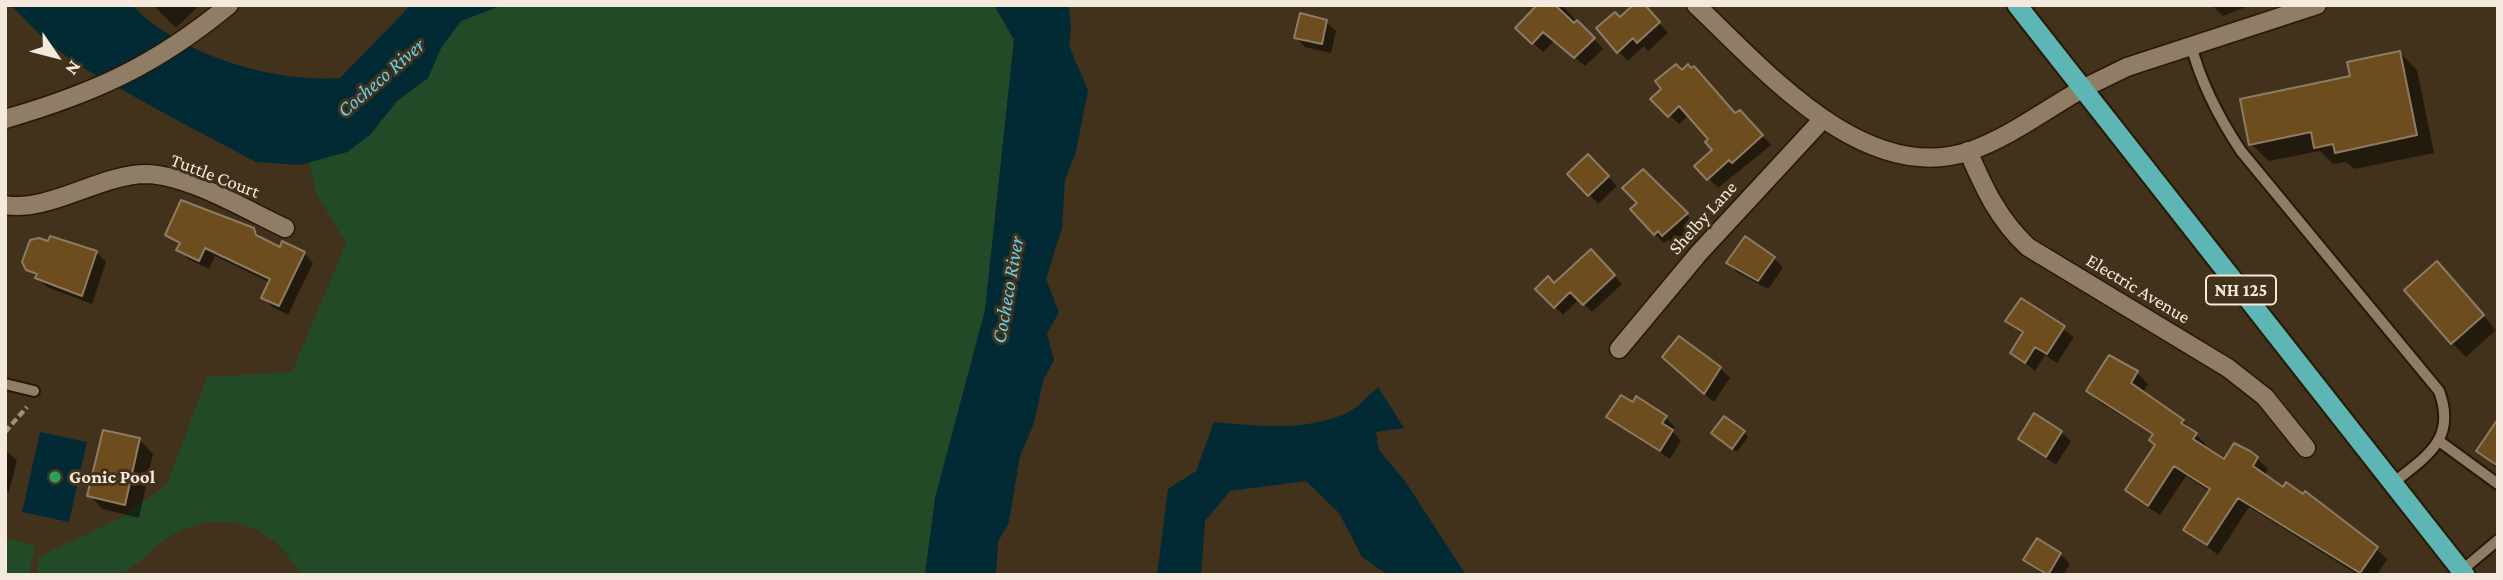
<!DOCTYPE html>
<style>
body{margin:0}
#map{position:relative;width:2503px;height:580px;overflow:hidden;background:#42321c;font-family:"Crimson Pro",serif}
canvas{display:block}
.frame{position:absolute;inset:0;border:7px solid #f3e9dc;pointer-events:none}
.north{position:absolute;left:21px;top:21px;width:70px;height:70px;-webkit-text-stroke:5px #42321c;paint-order:stroke;rotate:125deg;font-size:19px;font-weight:700;line-height:28px;text-align:center;color:#f3e9dc}
.north::after{content:'';display:block;margin:auto;width:24px;height:32px;background:#f3e9dc;clip-path:polygon(50% 0,100% 100%,50% 72%,0 100%)}
</style>
<div id="map">
<canvas width="2503" height="580"></canvas>
<div class="frame"></div>
<div class="north">N</div>
</div>
<script>
const ctx = document.querySelector('canvas').getContext('2d');
ctx.lineJoin = 'round';
function fill(path, color) {
  ctx.fillStyle = color;
  ctx.fill(path, 'evenodd');
}
function strokePath(path, color, width, dash) {
  ctx.strokeStyle = color;
  ctx.lineWidth = width;
  ctx.lineCap = dash ? 'butt' : 'round';
  ctx.setLineDash(dash || []);
  ctx.stroke(path);
}
function label(font, color, halo, rows, align = 'center') {
  ctx.font = font + ' "Crimson Pro",serif';
  ctx.lineWidth = 6;
  ctx.setLineDash([]);
  ctx.textBaseline = 'middle';
  ctx.strokeStyle = halo;
  ctx.fillStyle = color;
  for (const [text, x, y, turn = 0] of rows) {
    ctx.save();
    ctx.translate(x, y);
    ctx.rotate((+turn || 0) * Math.PI / 180);
    ctx.textAlign = isNaN(turn) ? turn : align;
    if (halo) ctx.strokeText(text, 0, 0);
    ctx.fillText(text, 0, 0);
    ctx.restore();
  }
}
fill(new Path2D(`
 M 503,5 L 994,5 L 1014,40 L 985,310 L 935,498 L 925,575 L 301,575 C 268,516 209,505 156,546 C 146,554 130,572 118,575 C 93,579 62,575 37,575 L 39,557 L 122,517 L 167,484 L 207,377 L 292,372 L 346,243 L 316,193 L 309,162 L 347,152 L 370,135 L 397,101 L 428,78 L 441,48 L 461,21 Z
 M 5,538 L 35,545 L 29,575 L 5,575 Z`), '#234a27');
fill(new Path2D(`
 M 11,5 L 132,5 C 179,55 273,83 340,78 L 411,5 L 503,5 L 461,21 L 441,48 L 428,78 L 397,101 L 370,135 L 347,152 L 300,165 L 256,162 L 169,116 L 80,66 L 48,43 Z
 M 994,5 L 1069,5 L 1071,27 L 1069,46 L 1088,90 L 1076,152 L 1065,180 L 1062,228 L 1046,279 L 1059,312 L 1047,334 L 1054,360 L 1043,381 L 1034,423 L 1020,456 L 1009,522 L 998,542 L 996,575 L 925,575 L 935,498 L 985,310 L 1014,40 Z
 M 1378,387 L 1404,428 L 1376,432 L 1379,450 L 1405,481 L 1466,575 L 1388,575 L 1362,557 L 1339,513 L 1306,481 L 1230,491 L 1205,521 L 1201,575 L 1157,575 L 1168,489 L 1196,471 L 1214,422 C 1258,426 1307,432 1349,412 C 1359,406 1369,395 1378,387 Z
 M 40,432 L 87,442 L 69,522 L 22,512 Z`), '#022a34');
fill(new Path2D(`
 M 153,5 L 200,5 L 176,28 Z
 M 1539,5 L 1562,5 L 1603,49 L 1585,66 L 1554,41 L 1543,52 L 1517,28 Z
 M 2212,5 L 2251,5 L 2223,16 Z
 M 1653,16 L 1668,33 L 1648,51 L 1644,46 L 1628,61 L 1618,51 Z
 M 1326,22 L 1336,31 L 1331,53 L 1305,47 L 1296,37 Z
 M 2400,53 L 2417,70 L 2434,153 L 2354,169 L 2346,162 L 2333,164 L 2320,151 L 2269,161 L 2251,144 L 2352,77 Z
 M 1652,99 L 1736,115 L 1749,121 L 1771,145 L 1718,188 L 1697,166 L 1714,150 L 1711,139 L 1689,115 L 1679,124 Z
 M 1588,156 L 1617,186 L 1598,204 L 1570,174 Z
 M 1643,171 L 1696,224 L 1673,244 L 1668,240 L 1664,243 L 1655,234 Z
 M 253,229 L 263,239 L 281,249 L 304,253 L 313,263 L 288,315 L 273,307 L 263,298 L 271,283 L 215,256 L 209,269 L 188,259 L 179,249 L 180,246 L 167,235 Z
 M 1591,251 L 1622,284 L 1592,312 L 1579,299 L 1563,315 L 1537,289 L 1554,285 Z
 M 96,252 L 106,262 L 92,304 L 47,287 L 28,269 Z
 M 1774,258 L 1783,268 L 1768,289 L 1738,273 L 1728,263 Z
 M 2451,278 L 2496,330 L 2466,357 L 2452,343 Z
 M 2021,300 L 2074,337 L 2057,363 L 2045,355 L 2035,371 L 2012,352 L 2023,335 L 2008,321 Z
 M 2110,357 L 2137,373 L 2148,384 L 2142,393 L 2183,421 L 2206,445 L 2204,448 L 2225,461 L 2257,458 L 2268,469 L 2264,476 L 2376,549 L 2387,559 L 2377,575 L 2358,575 L 2249,507 L 2218,555 L 2185,530 L 2210,492 L 2186,476 L 2160,515 L 2138,501 L 2128,490 L 2157,446 L 2154,436 L 2099,402 L 2088,391 Z
 M 1673,367 L 1720,368 L 1730,378 L 1714,402 Z
 M 1609,417 L 1665,417 L 1675,427 L 1672,431 L 1681,441 L 1670,459 Z
 M 2498,423 L 2498,469 L 2478,451 Z
 M 1744,432 L 1748,437 L 1737,452 L 1718,438 Z
 M 2061,432 L 2071,441 L 2056,465 L 2020,439 Z
 M 140,440 L 153,454 L 139,518 L 103,509 L 89,495 Z
 M 5,450 L 17,460 L 9,492 L 5,491 Z
 M 2060,554 L 2070,564 L 2063,575 L 2043,575 L 2025,560 Z`), '#0007');
const building = new Path2D(`
 M 1537,5 L 1555,5 L 1574,23 L 1577,20 L 1595,38 L 1574,58 L 1543,32 L 1532,44 L 1515,28 Z
 M 1633,5 L 1645,5 L 1660,22 L 1637,43 L 1633,38 L 1617,53 L 1596,28 L 1615,12 L 1620,17 Z
 M 1300,13 L 1327,20 L 1322,44 L 1294,38 Z
 M 2400,51 L 2417,135 L 2335,153 L 2333,144 L 2314,148 L 2311,132 L 2249,145 L 2240,99 L 2350,76 L 2347,62 Z
 M 1676,64 L 1682,70 L 1688,64 L 1691,68 L 1694,66 L 1735,113 L 1740,110 L 1763,135 L 1732,163 L 1729,160 L 1707,180 L 1694,166 L 1712,150 L 1705,142 L 1708,139 L 1679,106 L 1668,117 L 1650,99 L 1661,89 L 1655,81 Z
 M 1588,154 L 1609,176 L 1588,196 L 1567,174 Z
 M 1643,169 L 1688,213 L 1662,236 L 1658,231 L 1654,235 L 1630,209 L 1637,203 L 1622,188 Z
 M 181,200 L 254,228 L 256,235 L 280,247 L 282,241 L 305,252 L 279,306 L 261,298 L 270,279 L 205,248 L 199,261 L 176,250 L 180,243 L 165,235 Z
 M 50,236 L 97,251 L 82,296 L 35,278 L 37,274 L 26,270 L 22,262 L 30,240 L 39,238 L 48,241 Z
 M 1745,236 L 1775,257 L 1758,281 L 1726,263 Z
 M 1591,249 L 1615,275 L 1583,305 L 1570,292 L 1554,308 L 1535,289 L 1548,276 L 1554,283 Z
 M 2437,261 L 2484,315 L 2451,344 L 2404,290 Z
 M 2021,298 L 2065,326 L 2047,354 L 2035,347 L 2025,363 L 2010,353 L 2023,332 L 2005,321 Z
 M 1679,336 L 1721,367 L 1704,394 L 1662,357 Z
 M 2109,355 L 2138,371 L 2131,383 L 2184,420 L 2181,423 L 2197,433 L 2193,439 L 2224,459 L 2234,443 L 2250,451 L 2258,457 L 2253,466 L 2283,487 L 2286,482 L 2303,494 L 2305,491 L 2378,547 L 2360,573 L 2238,498 L 2207,545 L 2183,530 L 2210,489 L 2174,466 L 2148,506 L 2125,490 L 2155,445 L 2149,440 L 2153,434 L 2086,391 Z
 M 1621,395 L 1633,402 L 1636,396 L 1667,416 L 1662,423 L 1673,430 L 1660,451 L 1606,417 Z
 M 2034,413 L 2062,431 L 2046,457 L 2018,439 Z
 M 1724,416 L 1745,431 L 1732,449 L 1711,433 Z
 M 2498,419 L 2498,466 L 2476,451 Z
 M 103,430 L 140,438 L 125,505 L 87,496 Z
 M 2037,538 L 2061,553 L 2048,575 L 2023,560 Z`);
fill(building, '#6d4d1e');
strokePath(building, '#8d7b63', 2);
const service = new Path2D(`
 M 2191,45 C 2201,83 2219,118 2241,151 L 2439,391 C 2457,439 2427,456 2393,483
 M 5,384 L 34,391
 M 2439,441 L 2498,484
 M 2461,571 L 2498,540`);
const minor = new Path2D(`
 M 2082,89 L 2127,67 L 2317,5
 M 1968,151 C 1984,188 1998,219 2028,247 L 2228,368 L 2265,397 L 2306,448
 M 5,205 C 48,213 101,174 146,174 C 189,175 246,210 285,228
 M 1619,349 L 1699,253 L 1823,119`);
const secondary = new Path2D(`
 M 1696,5 C 1764,69 1864,187 1970,151 C 2010,137 2045,110 2082,89
 M 5,119 C 95,93 156,65 229,5`);
const trunk = new Path2D(`
 M 2017,5 L 2465,575`);
strokePath(service, '#281904', 14);
strokePath(minor, '#281904', 21);
strokePath(secondary, '#281904', 21);
strokePath(trunk, '#281904', 23);
strokePath(new Path2D(`
 M 5,432 L 27,407`), '#9c907e', 4.5, [7, 3.5]);
strokePath(service, '#907d66', 10);
strokePath(minor, '#907d66', 18);
strokePath(secondary, '#907d66', 18);
strokePath(trunk, '#5eb6b4', 19);
for (const [x, y, r, color] of [
 [55,477,7,"#2e9e5b"]
]) {
  const dot = new Path2D();
  dot.arc(x, y, r, 0, 2 * Math.PI);
  ctx.fillStyle = color;
  ctx.fill(dot);
  strokePath(dot, '#42321c', 2.5);
}
for (const [x, y, w] of [
 [2241,290,70]
]) {
  const box = new Path2D();
  box.roundRect(x - w / 2, y - 14.5, w, 29, 5);
  ctx.fillStyle = '#42321c';
  ctx.fill(box);
  strokePath(box, '#f3e9dc', 2);
}
label('bold 18px', '#f3e9dc', null, [
 ["NH 125",2241,290]
]);
label('19px', '#f3e9dc', '#42321c', [
 ["Tuttle Court",215,176,21],
 ["Shelby Lane",1703,218,-48],
 ["Electric Avenue",2138,289,31]
]);
label('bold 19px', '#f3e9dc', '#42321c', [
 ["Gonic Pool",69,477]
], 'left');
label('italic 21px', '#65d0ed', '#42321c', [
 ["Cocheco River",381,78,-41],
 ["Cocheco River",1008,290,-80]
]);
</script>
